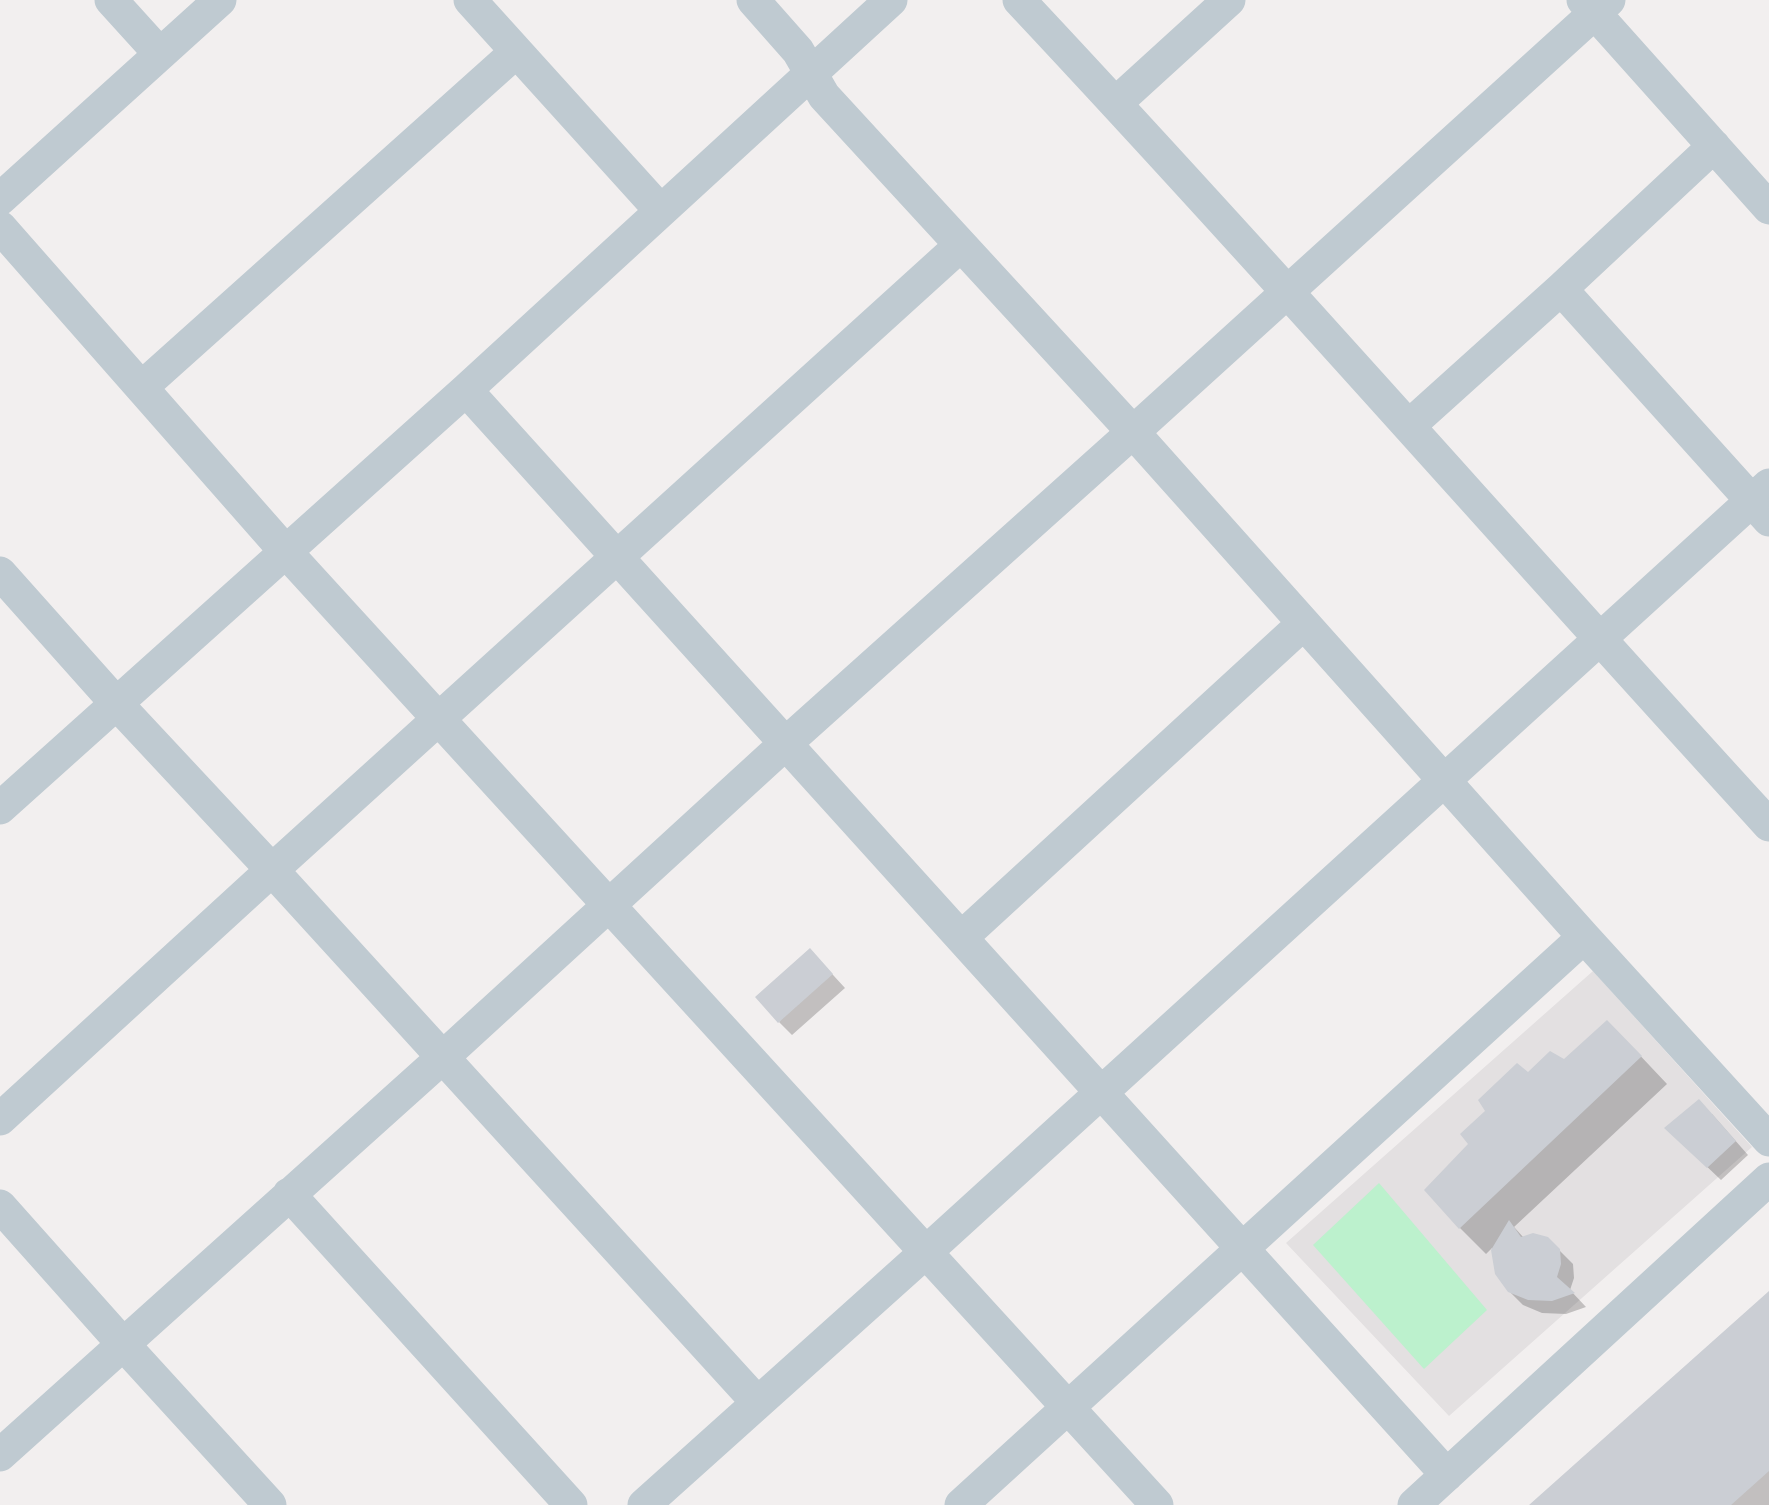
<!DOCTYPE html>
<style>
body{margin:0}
canvas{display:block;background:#f2efef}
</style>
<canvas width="1769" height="1505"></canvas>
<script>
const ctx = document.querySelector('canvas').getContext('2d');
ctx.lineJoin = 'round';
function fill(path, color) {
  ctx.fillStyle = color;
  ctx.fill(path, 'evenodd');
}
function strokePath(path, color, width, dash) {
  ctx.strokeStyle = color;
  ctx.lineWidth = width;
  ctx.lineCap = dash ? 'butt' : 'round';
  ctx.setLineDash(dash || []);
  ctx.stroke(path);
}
fill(new Path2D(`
 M 1593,971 L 1752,1147 L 1449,1416 L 1286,1243 Z`), '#e3e0e1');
fill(new Path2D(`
 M 1379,1183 L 1487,1310 L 1424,1369 L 1313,1245 Z`), '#bcf1cd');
fill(new Path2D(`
 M 823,964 L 845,988 L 792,1035 L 779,1022 Z
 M 1633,1048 L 1667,1084 L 1514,1227 L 1524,1238 L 1547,1238 L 1573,1264 L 1574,1278 L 1570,1290 L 1586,1307 L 1566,1314 L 1542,1313 L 1523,1305 L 1509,1291 L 1492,1248 L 1486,1254 L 1460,1228 L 1470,1144 L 1528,1074 L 1565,1061 Z
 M 1712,1114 L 1748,1155 L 1721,1180 L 1680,1141 Z
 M 1769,1293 L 1769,1505 L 1532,1505 Z`), '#0003');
fill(new Path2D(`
 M 810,948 L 833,974 L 778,1023 L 755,997 Z
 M 1607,1020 L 1642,1056 L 1459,1229 L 1424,1190 L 1468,1144 L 1460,1134 L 1485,1111 L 1478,1100 L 1517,1063 L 1528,1072 L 1550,1051 L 1564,1059 Z
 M 1699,1099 L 1736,1141 L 1707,1168 L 1664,1128 Z
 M 1509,1220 L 1521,1237 L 1533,1233 L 1548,1237 L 1560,1249 L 1561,1264 L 1557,1277 L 1575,1293 L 1552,1301 L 1528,1300 L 1508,1292 L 1495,1274 L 1491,1250 Z
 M 1769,1291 L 1769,1471 L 1731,1505 L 1529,1505 Z`), '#cbced4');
strokePath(new Path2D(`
 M 111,0 L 160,54
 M 470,0 L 660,210
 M 753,0 L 798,51 L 824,96 L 1133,432 L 1584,937 L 1769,1140
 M 1019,0 C 1273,271 1518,551 1769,825
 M 1583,0 L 1769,208
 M 1116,103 L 1229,0
 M 0,199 L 220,0
 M 0,227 L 286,552 L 1157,1505
 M 1561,289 L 1769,520
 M 142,387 L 516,52
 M 466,390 L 1447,1475
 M 1410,425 L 1561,289 L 1714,146
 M 0,573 L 116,703 L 272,870 L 757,1402
 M 0,808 L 466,390 L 891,0
 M 962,937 L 1303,624
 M 0,1119 L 272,870 L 961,245
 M 289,1194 L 571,1505
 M 0,1206 L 123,1344 L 270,1505
 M 0,1455 L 442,1058 L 785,744 L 1133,432 L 1609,0
 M 644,1505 L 926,1252 L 1769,485
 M 961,1505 L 1584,937
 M 1414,1505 L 1769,1179`), '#bfcad1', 33);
</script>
